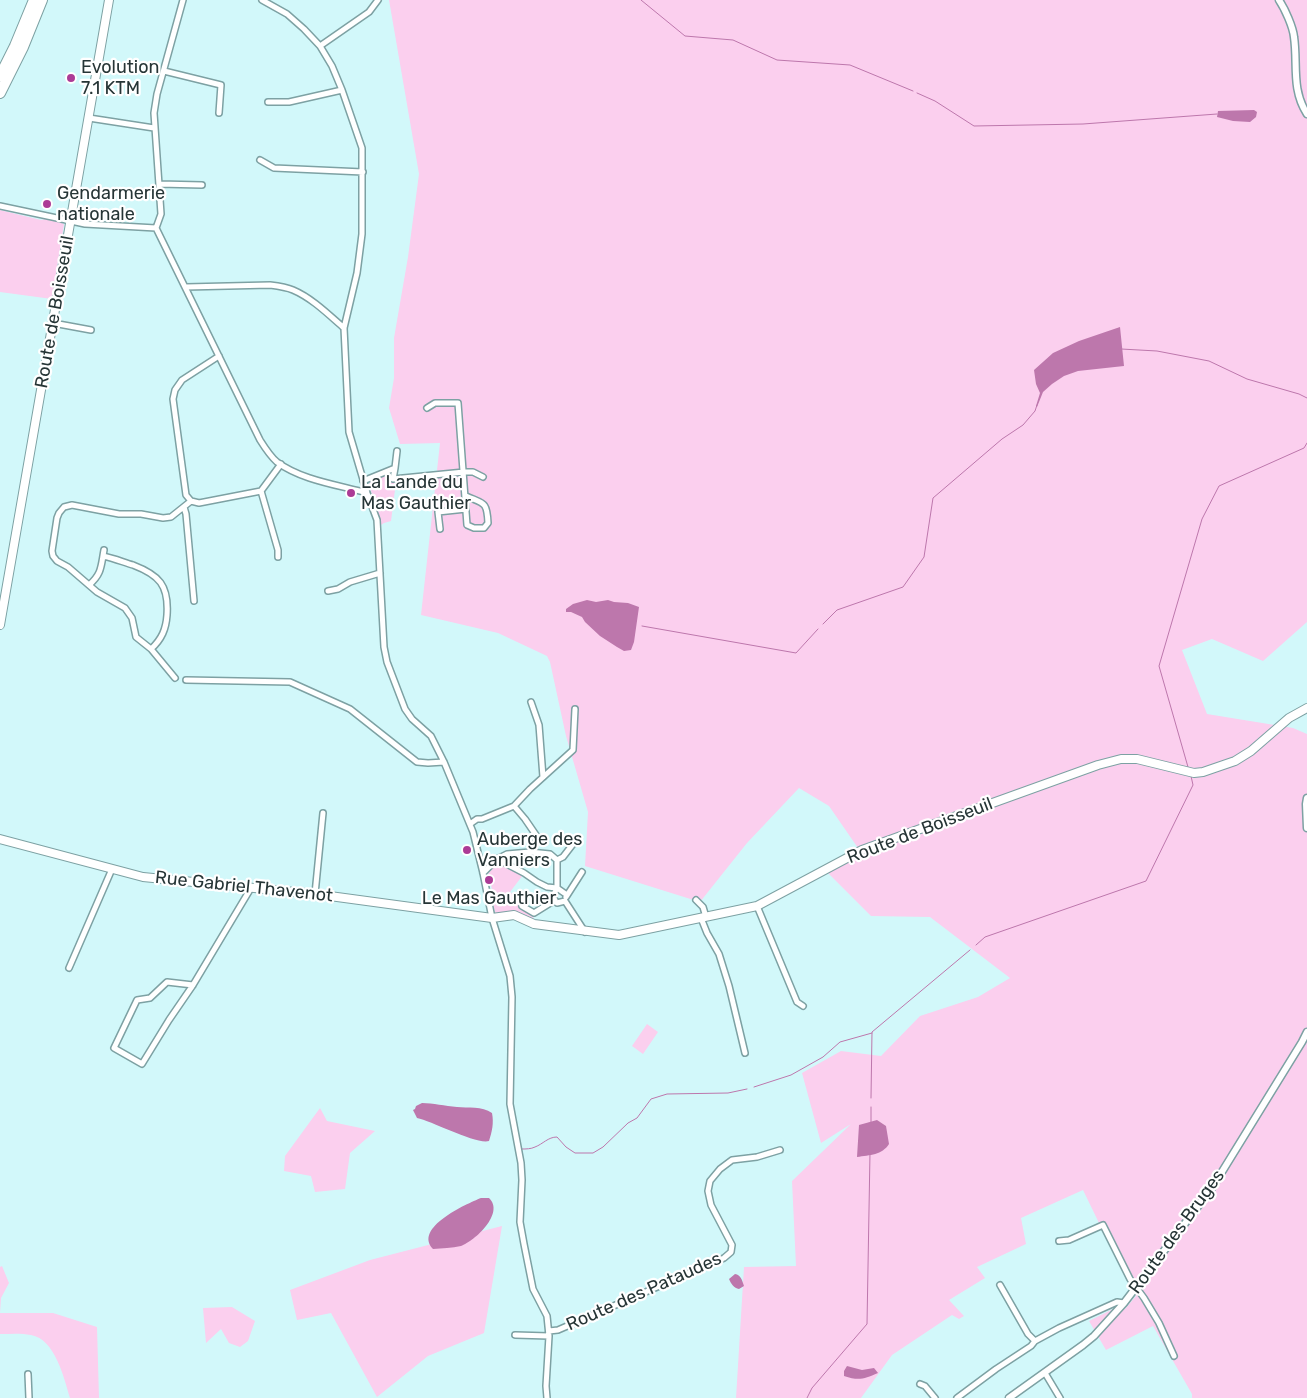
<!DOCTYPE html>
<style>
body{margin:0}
canvas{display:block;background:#d2f8fa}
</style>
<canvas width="1307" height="1398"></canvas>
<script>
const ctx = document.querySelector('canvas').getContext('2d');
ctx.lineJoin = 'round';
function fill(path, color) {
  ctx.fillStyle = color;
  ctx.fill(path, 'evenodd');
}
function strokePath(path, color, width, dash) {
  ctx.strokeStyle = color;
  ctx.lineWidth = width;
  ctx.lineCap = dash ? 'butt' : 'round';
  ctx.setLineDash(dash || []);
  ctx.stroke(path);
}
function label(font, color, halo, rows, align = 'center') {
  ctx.font = font + ' Rubik,sans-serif';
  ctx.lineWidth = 4.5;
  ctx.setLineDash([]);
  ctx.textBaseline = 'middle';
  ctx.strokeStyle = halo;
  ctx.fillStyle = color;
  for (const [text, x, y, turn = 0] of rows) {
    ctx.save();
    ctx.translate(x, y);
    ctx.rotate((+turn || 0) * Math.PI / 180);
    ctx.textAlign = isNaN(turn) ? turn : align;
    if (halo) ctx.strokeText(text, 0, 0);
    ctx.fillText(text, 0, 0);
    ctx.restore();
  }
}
fill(new Path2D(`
 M 389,0 L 1307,0 L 1307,622 L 1263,661 L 1212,639 L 1182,650 L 1207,714 L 1293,728 L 1307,734 L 1307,1398 L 1192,1398 L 1192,1394 L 1153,1326 L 1106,1350 L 1089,1321 L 1117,1307 L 1125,1309 L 1136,1296 L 1131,1289 L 1083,1190 L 1021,1218 L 1026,1244 L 977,1267 L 985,1278 L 949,1300 L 964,1316 L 959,1319 L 952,1315 L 892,1355 L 861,1398 L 736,1398 L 744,1267 L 796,1266 L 792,1181 L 851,1124 L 821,1143 L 802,1073 L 841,1051 L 881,1056 L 920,1016 L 978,997 L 1010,978 L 930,917 L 871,916 L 827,872 L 858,848 L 829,806 L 799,788 L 747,843 L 700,902 L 585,866 L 588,812 L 566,736 L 550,662 L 547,656 L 498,633 L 421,615 L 440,443 L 400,444 L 389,408 L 394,378 L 394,338 L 408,257 L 419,174 Z
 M 0,210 L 41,220 L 50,218 L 64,224 L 52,299 L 0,292 Z
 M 396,470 L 396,482 L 391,521 L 384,523 L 381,525 L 369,484 L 372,479 Z
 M 497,863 L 501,863 L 523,875 L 510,892 L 523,902 L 521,908 L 534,918 L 532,920 L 496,914 L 495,912 L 491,894 L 493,893 L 488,874 Z
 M 647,1024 L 658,1032 L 643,1054 L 632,1046 Z
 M 320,1108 L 327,1121 L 375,1131 L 350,1153 L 345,1189 L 315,1192 L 311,1176 L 284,1171 L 285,1156 Z
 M 502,1226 L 484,1333 L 428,1356 L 377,1397 L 331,1313 L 297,1320 L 290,1290 L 370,1260 Z
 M 2,1266 L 9,1283 L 1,1298 L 0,1313 L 53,1313 L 97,1327 L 99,1398 L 70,1398 C 64,1378 55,1339 31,1335 C 21,1333 10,1334 0,1334 L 0,1267 Z
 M 232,1307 L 255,1321 L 248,1341 L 240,1347 L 229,1343 L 221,1329 L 206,1343 L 203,1308 Z`), '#fbcfee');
fill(new Path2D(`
 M 1254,110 L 1257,112 L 1256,117 L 1250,122 L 1233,121 L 1217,117 L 1218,111 Z
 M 1120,327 L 1124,366 L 1078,371 L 1064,376 L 1052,384 L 1043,392 L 1037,407 L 1036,406 L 1040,393 L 1036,384 L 1034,370 L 1053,353 L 1079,341 Z
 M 587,600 L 596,602 L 608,600 L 614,602 L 628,603 L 639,607 L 634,642 L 631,650 L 624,651 L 617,647 L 600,636 L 585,622 L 582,617 L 571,612 L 566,612 L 566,609 L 573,604 Z
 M 422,1103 C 433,1103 445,1106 457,1107 C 468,1108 482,1106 492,1113 C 494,1123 492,1132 489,1141 C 477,1145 432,1121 417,1118 L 413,1110 L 415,1109 L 416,1106 Z
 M 877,1120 L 886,1126 L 889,1144 C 882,1155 870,1155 857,1157 L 859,1125 Z
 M 481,1198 L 489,1198 C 505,1213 475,1241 461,1246 C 452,1248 442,1248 433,1249 C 413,1228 466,1204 481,1198 Z
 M 735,1274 C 741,1275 742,1280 744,1286 L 739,1289 C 734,1288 731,1284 729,1279 Z
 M 847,1366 L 862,1370 L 874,1368 L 878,1373 C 864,1379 859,1381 844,1376 L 844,1371 Z`), '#bd77ac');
strokePath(new Path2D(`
 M 641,0 L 685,36 L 733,40 L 777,60 L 850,65 L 913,91
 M 917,93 L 935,101 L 974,126 L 1083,124 L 1217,114
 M 1121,349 L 1157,351 L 1209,361 L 1247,379 L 1299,394 L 1307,398
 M 823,624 L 837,610 L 903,587 L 924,557 L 933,498 L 1002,439 L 1023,425 L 1035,411 L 1037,405
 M 642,626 L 796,653 L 818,629
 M 1188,767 L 1159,666 L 1202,519 L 1219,486 L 1304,448 L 1307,443
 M 976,945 L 985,937 L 1146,881 L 1193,785 L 1191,776
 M 754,1087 L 791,1075 L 823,1057 L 840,1042 L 872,1033
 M 871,1098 L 872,1032 L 970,950
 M 871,1122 L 871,1107
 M 522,1149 C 526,1149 531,1149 535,1147 C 543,1144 548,1137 557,1137 L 566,1147 L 575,1153 L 593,1153 L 603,1147 L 628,1123 L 637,1118 L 651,1099 L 667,1094 L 728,1093 L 747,1089
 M 807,1398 L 812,1388 L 867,1324 L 870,1153`), '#bd77ac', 1);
const minor = new Path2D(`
 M 183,0 L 157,94 L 154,113 L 161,214 L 156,228 L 260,440 C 265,448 270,456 277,462 C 301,480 338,485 367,493
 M 262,0 L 287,14 L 304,29 L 320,46 L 332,66 L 342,90 L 362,148 L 362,234 L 357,273 L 344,328 L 349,432 L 367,493 L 377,520 L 384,647 L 387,662 L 405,709 L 412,719 L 431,736 L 444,762 L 473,832 L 483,873 L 492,918 L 510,976 L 512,997 L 510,1104 L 521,1163 L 522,1180 L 520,1222 L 524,1244 L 533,1289 L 547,1316 L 549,1336 L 546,1386 L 547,1398
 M 320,46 L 369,12 L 378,0
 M 164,71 L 221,85 L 219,113
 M 268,102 L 289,102 L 342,90
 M 89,118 L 154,128
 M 260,160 L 274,168 L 363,172
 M 159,184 L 202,185
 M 0,206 L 85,224 L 156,228
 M 186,287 L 270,285 C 278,286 286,287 293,290 C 312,298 329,315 344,328
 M 53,323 L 91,330
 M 219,356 L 182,380 L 175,390 L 173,399 L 186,495 L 191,501 L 199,503 L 261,491 L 281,464
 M 427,408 L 435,403 L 458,403 L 467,525 L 474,528 L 484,528 L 488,523 C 487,501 484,504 466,496
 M 395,468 L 393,479 L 464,472 L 473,472 L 483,477
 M 363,481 L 395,468 L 397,451
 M 261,491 L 278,550 L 278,557
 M 184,507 L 186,514 L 194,601
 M 440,529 L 438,512 L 466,509
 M 103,556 C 113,558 123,562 133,565 C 159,575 169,585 167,615 C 166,629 162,639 151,649
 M 89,585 C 102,574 101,566 104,550
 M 328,591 L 338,589 L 350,582 L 380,573
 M 175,678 L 151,649 L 136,637 L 132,618 L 125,608 L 97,592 L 68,567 L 57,561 L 53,556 L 52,551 L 57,518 L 59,513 L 64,507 L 72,505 L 119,514 L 141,514 L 163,518 L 171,517 L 191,501
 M 186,680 L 290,682 L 350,709 L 417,762 L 428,763 L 444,762
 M 531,702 L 539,725 L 543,777
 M 514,806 L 525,819 L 538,838 L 530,852
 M 470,824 L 477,819 L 482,819 L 514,806 L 530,789 L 573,750 L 575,709
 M 497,859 L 524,873 L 537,882 L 547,887 L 557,888 L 567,895
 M 557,860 L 557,888 L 552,898 L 557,903 L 565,901
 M 557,860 L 563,857 L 573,844
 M 483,873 L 497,859 L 507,854 L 530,852 L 550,854 L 557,860
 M 315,894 L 323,813
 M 566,897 L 582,872
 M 696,900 L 703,907 L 706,917
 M 565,901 L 585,932
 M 522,906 L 534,913 L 555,900
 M 757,906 L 797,1002 L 803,1006
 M 701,918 L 707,933 L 719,954 L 729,986 L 745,1053
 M 69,968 L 112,869
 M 193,985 L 167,982 L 150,998 L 137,1000 L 114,1048 L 142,1064 L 169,1020 L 193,985 L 251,888
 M 1059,1241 L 1069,1240 L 1103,1225 L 1130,1279 L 1144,1298 L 1159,1323 L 1174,1356
 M 1000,1285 L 1028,1334 L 1035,1341
 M 549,1331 L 558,1330 L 724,1258 L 731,1252 L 732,1245 L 711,1205 L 708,1191 L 710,1181 L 720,1169 L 732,1160 L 757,1157 L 780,1150
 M 515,1335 L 549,1336
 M 1035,1341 L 1059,1328 L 1117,1302 L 1124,1303
 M 1045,1373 L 1060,1398
 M 28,1374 L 29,1398
 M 920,1384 L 925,1386 L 935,1398
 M 957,1398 L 996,1369 L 1031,1346 L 1035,1341`);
const tertiary = new Path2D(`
 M 1279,0 C 1285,9 1293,27 1294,37 C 1298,64 1291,89 1307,114
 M 1307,798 L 1306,804 L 1307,828
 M 1009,1398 L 1083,1345 L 1094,1336 L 1124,1303 L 1212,1188 L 1302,1042 L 1307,1032`);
const secondary = new Path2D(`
 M 0,625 L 109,0
 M 0,839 L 143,877 L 315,894 L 492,918 L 514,915 L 534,924 L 619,935 L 757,906 L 862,850 L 1098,765 L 1121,759 L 1137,759 L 1194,773 L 1203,772 L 1235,761 L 1251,751 L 1289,718 L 1307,708`);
const motorway = new Path2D(`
 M 0,76 L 15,46 L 34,0
 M 0,93 L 23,47 L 42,0`);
strokePath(minor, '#7da1a3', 8);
strokePath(tertiary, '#7da1a3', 9);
strokePath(secondary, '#7da1a3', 10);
strokePath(motorway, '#7da1a3', 12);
strokePath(minor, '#fff', 5);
strokePath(tertiary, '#fff', 6);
strokePath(secondary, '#fff', 8);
strokePath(motorway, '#fff', 10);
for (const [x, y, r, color] of [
 [71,78,5,"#ac3b96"],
 [47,204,5,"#ac3b96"],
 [351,493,5,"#ac3b96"],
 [467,850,5,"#ac3b96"],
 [489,880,5,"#ac3b96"]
]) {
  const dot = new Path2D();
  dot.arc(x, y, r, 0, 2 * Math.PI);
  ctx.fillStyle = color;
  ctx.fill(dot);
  strokePath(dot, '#fff', 2);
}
label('18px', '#263536', '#fff', [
 ["Evolution",81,68],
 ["7.1 KTM",81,89],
 ["Gendarmerie",57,194],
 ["nationale",57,215],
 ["La Lande du",361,483],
 ["Mas Gauthier",361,504],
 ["Auberge des",477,840],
 ["Vanniers",477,861],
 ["Le Mas Gauthier",489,899,"center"]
], 'left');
label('18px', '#263536', '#fff', [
 ["Route de Boisseuil",55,312,-80],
 ["Route de Boisseuil",920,831,-21],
 ["Rue Gabriel Thavenot",244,887,6],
 ["Route des Bruges",1177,1232,-54],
 ["Route des Pataudes",644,1292,-24]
]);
</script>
